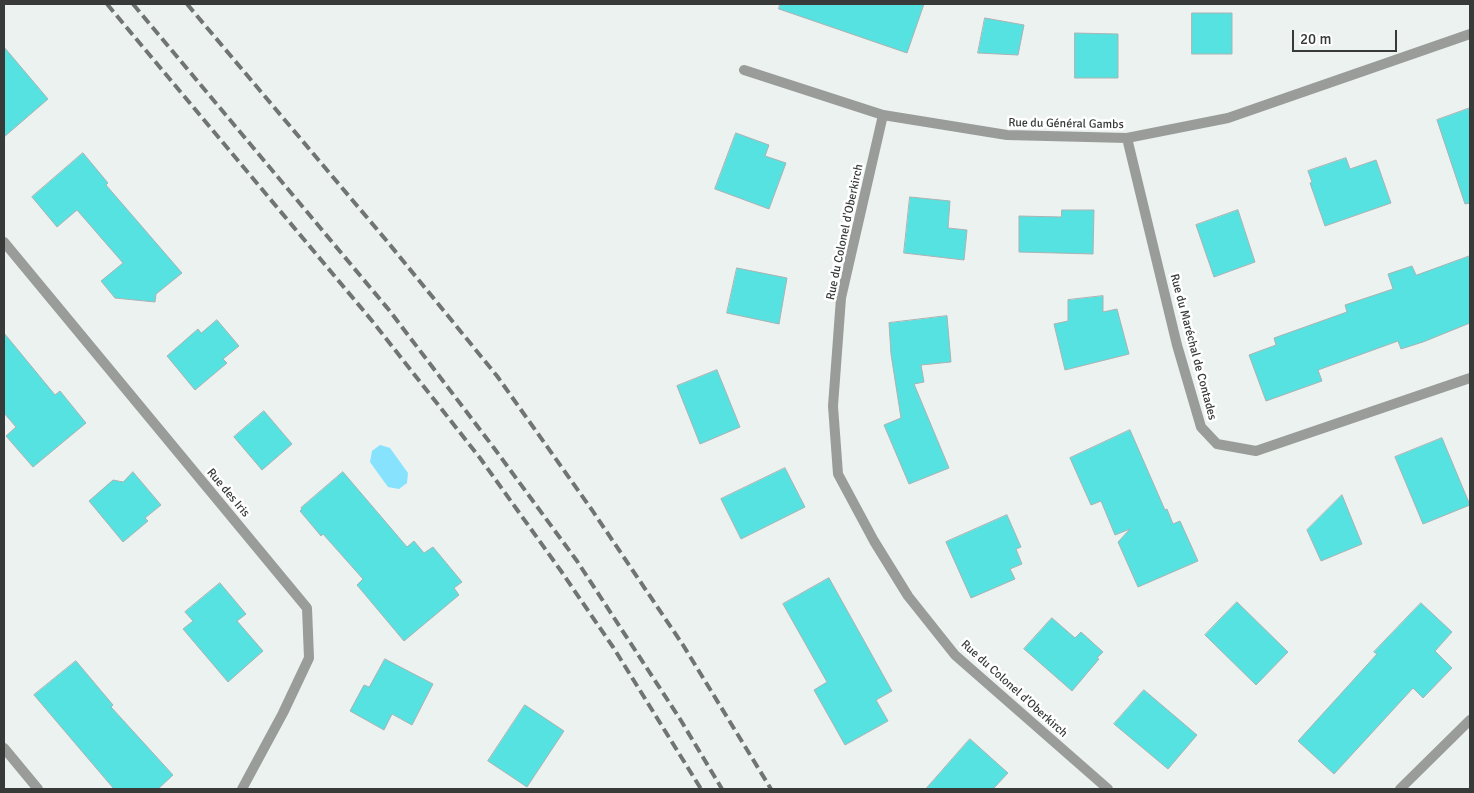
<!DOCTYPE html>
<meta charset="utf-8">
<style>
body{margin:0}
#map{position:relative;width:1474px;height:793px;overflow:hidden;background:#ebf2ef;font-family:Signika,sans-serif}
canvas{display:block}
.frame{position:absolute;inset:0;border:5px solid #373a39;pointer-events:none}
.scale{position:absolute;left:1292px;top:30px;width:105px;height:22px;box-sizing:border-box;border:2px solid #373a39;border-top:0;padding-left:6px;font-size:15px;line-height:18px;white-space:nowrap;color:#373a39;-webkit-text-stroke:4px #fff;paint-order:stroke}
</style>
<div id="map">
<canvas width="1474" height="793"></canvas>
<div class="frame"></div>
<div class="scale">20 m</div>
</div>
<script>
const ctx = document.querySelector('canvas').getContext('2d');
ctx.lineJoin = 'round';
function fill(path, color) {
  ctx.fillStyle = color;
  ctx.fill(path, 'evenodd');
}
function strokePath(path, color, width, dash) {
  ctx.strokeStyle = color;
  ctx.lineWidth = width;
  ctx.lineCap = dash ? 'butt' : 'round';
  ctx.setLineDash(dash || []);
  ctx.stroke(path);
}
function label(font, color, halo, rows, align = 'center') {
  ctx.font = font + ' Signika,sans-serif';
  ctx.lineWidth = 5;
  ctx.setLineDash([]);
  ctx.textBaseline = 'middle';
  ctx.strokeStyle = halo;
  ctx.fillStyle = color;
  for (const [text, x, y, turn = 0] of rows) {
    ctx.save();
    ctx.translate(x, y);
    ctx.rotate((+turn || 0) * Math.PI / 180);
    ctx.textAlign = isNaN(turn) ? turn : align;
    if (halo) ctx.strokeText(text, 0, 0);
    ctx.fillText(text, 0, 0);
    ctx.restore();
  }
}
fill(new Path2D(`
 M 380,445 L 390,448 L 408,473 L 407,483 L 399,489 L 388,487 L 370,462 L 372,451 Z`), '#86e2fd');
const building = new Path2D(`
 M 780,4 L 924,4 L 907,53 L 779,9 Z
 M 1192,13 L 1232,13 L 1232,54 L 1192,54 Z
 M 985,18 L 1024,25 L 1018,55 L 978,53 Z
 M 1075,33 L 1118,34 L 1118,78 L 1075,78 Z
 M 4,47 L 48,99 L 4,137 Z
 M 1470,108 L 1470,203 L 1465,204 L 1437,120 Z
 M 736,133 L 769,145 L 765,156 L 786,163 L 769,209 L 715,189 Z
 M 83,153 L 108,183 L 106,185 L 182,273 L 156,294 L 155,302 L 115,298 L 101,281 L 123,263 L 77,210 L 57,227 L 32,197 Z
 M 1346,158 L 1350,169 L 1376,160 L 1391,203 L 1325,226 L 1310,183 L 1312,182 L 1308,171 Z
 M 910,197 L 950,201 L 948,228 L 967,230 L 964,260 L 904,253 Z
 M 1062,210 L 1094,210 L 1093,254 L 1019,252 L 1019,216 L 1061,217 Z
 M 1238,210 L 1255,262 L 1214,277 L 1196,225 Z
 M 1470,256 L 1470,323 L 1423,342 L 1401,349 L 1398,341 L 1318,370 L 1322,381 L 1266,401 L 1249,355 L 1276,345 L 1274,338 L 1347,312 L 1345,305 L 1393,289 L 1388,274 L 1412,266 L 1416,275 Z
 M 737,268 L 787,278 L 779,324 L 727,313 Z
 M 1103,296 L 1103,312 L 1117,309 L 1129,354 L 1065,370 L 1054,324 L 1068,321 L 1068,300 Z
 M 947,316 L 951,362 L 921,365 L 924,382 L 914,384 L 949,468 L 909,484 L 884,425 L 901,418 L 891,354 L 889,323 Z
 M 217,320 L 239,346 L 223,359 L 227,363 L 195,390 L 167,356 L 198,329 L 201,333 Z
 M 4,333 L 55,395 L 60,391 L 86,423 L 33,467 L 6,436 L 16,427 L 4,413 Z
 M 717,370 L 740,427 L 700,444 L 677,386 Z
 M 264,411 L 292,444 L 262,470 L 234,437 Z
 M 1130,430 L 1165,510 L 1167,509 L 1173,524 L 1180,521 L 1198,561 L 1138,587 L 1118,542 L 1130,529 L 1115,535 L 1101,501 L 1091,505 L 1070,458 Z
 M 1442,438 L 1470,505 L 1423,524 L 1395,457 Z
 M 785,468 L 805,507 L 741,539 L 721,499 Z
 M 133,472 L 161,505 L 145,518 L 148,521 L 123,542 L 89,501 L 113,480 L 123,482 Z
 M 343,472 L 407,547 L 414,541 L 424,553 L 433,547 L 462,582 L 454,588 L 459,595 L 404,641 L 357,585 L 363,579 L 323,534 L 321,536 L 300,511 L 302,509 L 301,508 Z
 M 1342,495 L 1362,544 L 1321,561 L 1307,530 Z
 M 1007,515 L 1021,547 L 1016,549 L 1022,564 L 1010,569 L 1015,579 L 971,598 L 946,542 Z
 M 829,578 L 892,691 L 876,700 L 888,721 L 845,745 L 814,690 L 827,682 L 783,604 Z
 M 220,583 L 246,614 L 237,621 L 263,651 L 228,682 L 183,629 L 193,621 L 185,612 Z
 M 1237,602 L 1288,652 L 1256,685 L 1205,635 Z
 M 1421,603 L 1452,632 L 1435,651 L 1452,668 L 1423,698 L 1413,688 L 1334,774 L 1298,741 L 1377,654 L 1374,652 Z
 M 1052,618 L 1075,638 L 1081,632 L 1103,652 L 1097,658 L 1099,659 L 1072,691 L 1024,649 Z
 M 385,659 L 433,684 L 412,725 L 392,714 L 384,730 L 350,711 L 364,685 L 369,687 Z
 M 76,661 L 113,705 L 111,707 L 173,775 L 158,789 L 114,789 L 34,695 Z
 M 1144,690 L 1197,735 L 1168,769 L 1114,724 Z
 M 525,705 L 564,731 L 527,787 L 488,761 Z
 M 970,739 L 1008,773 L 993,789 L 926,789 Z`);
fill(building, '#56e2e0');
strokePath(building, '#abb2b2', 1);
strokePath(new Path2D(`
 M 744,70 L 883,115 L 1007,135 L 1127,138 L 1228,118 L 1470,34
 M 883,115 L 841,298 L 833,406 L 838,474 L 874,541 L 908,596 L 955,655 L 1108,789
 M 1127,138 L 1177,345 L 1201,427 L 1217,444 L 1256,451 L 1470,378
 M 4,242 L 307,608 L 309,658 L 283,713 L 242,789
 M 4,748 L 38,789
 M 1400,789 L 1470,720`), '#9a9c9a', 10);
strokePath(new Path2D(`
 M 107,4 L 373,322 L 480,458 L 561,571 L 613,647 L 701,789
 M 133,4 L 389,310 L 494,448 L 577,561 L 680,719 L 722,789
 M 187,4 L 386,240 L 497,376 L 592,510 L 683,645 L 771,789`), '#707472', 4, [10, 5]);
label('12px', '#373a39', '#fff', [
 ["Rue du Général Gambs",1066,124,1],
 ["Rue du Colonel d'Oberkirch",845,232,-78],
 ["Rue du Maréchal de Contades",1193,347,75],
 ["Rue des Iris",228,493,50],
 ["Rue du Colonel d'Oberkirch",1014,689,42]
]);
</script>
